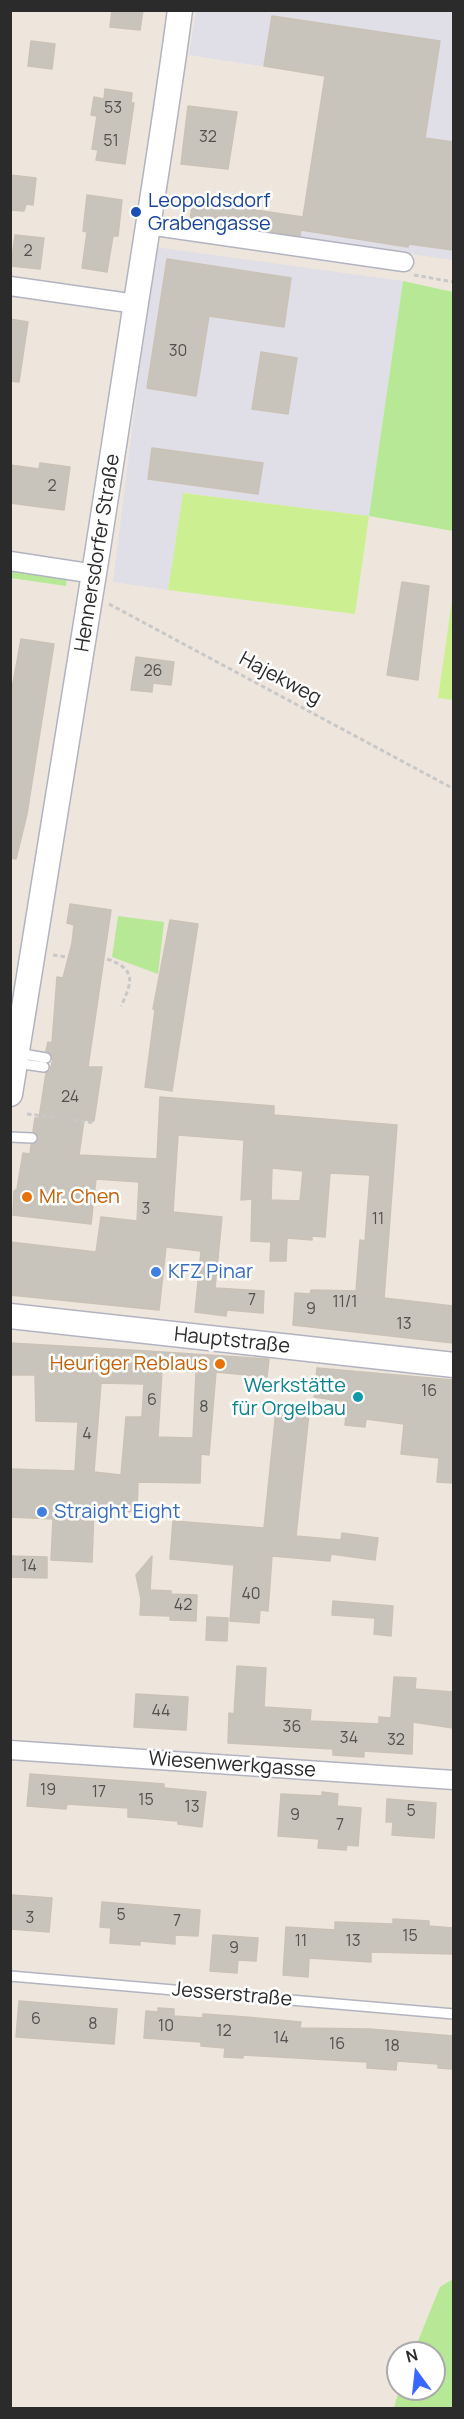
<!DOCTYPE html>
<meta charset="utf-8">
<style>
body{margin:0}
#map{position:relative;width:464px;height:2419px;overflow:hidden;background:#eee6dd;font-family:Manrope,sans-serif}
canvas{display:block}
.frame{position:absolute;inset:0;border:12px solid #2b2b2b;pointer-events:none}
.north{position:absolute;left:386px;top:2341px;width:60px;height:60px;box-sizing:border-box;background:#fff;border:2px solid #aaa;border-radius:50%;rotate:345deg;font-size:16px;font-weight:700;line-height:24px;text-align:center;color:#2b2b2b}
.north::after{content:'';display:block;margin:auto;width:21px;height:27px;background:#3968ff;clip-path:polygon(50% 0,100% 100%,50% 72%,0 100%)}
</style>
<div id="map">
<canvas width="464" height="2419"></canvas>
<div class="frame"></div>
<div class="north">N</div>
</div>
<script>
const ctx = document.querySelector('canvas').getContext('2d');
ctx.lineJoin = 'round';
function fill(path, color) {
  ctx.fillStyle = color;
  ctx.fill(path, 'evenodd');
}
function strokePath(path, color, width, dash) {
  ctx.strokeStyle = color;
  ctx.lineWidth = width;
  ctx.lineCap = dash ? 'butt' : 'round';
  ctx.setLineDash(dash || []);
  ctx.stroke(path);
}
function label(font, color, halo, rows, align = 'center') {
  ctx.font = font + ' Manrope,sans-serif';
  ctx.lineWidth = 5;
  ctx.setLineDash([]);
  ctx.textBaseline = 'middle';
  ctx.strokeStyle = halo;
  ctx.fillStyle = color;
  for (const [text, x, y, turn = 0] of rows) {
    ctx.save();
    ctx.translate(x, y);
    ctx.rotate((+turn || 0) * Math.PI / 180);
    ctx.textAlign = isNaN(turn) ? turn : align;
    if (halo) ctx.strokeText(text, 0, 0);
    ctx.fillText(text, 0, 0);
    ctx.restore();
  }
}
fill(new Path2D(`
 M 196,11 L 453,11 L 453,260 L 300,238 L 325,76 L 189,55 Z
 M 155,247 L 403,281 L 369,516 L 183,493 L 168,590 L 113,582 Z`), '#e0dee6');
fill(new Path2D(`
 M 403,281 L 453,292 L 453,531 L 369,516 Z
 M 11,568 L 67,576 L 66,586 L 11,578 Z
 M 118,916 L 164,922 L 158,974 L 112,957 Z
 M 453,2279 L 453,2408 L 394,2408 L 399,2389 L 434,2389 L 434,2353 L 413,2353 L 440,2287 Z`), '#b6e896');
fill(new Path2D(`
 M 183,493 L 369,516 L 355,614 L 168,590 Z
 M 453,593 L 454,593 L 453,700 L 438,698 Z`), '#ccf091');
const building = new Path2D(`
 M 112,10 L 143,10 L 140,30 L 110,27 Z
 M 272,16 L 440,41 L 425,138 L 453,142 L 453,250 L 409,244 L 408,247 L 301,230 L 300,236 L 190,220 L 193,201 L 303,217 L 325,76 L 264,66 Z
 M 31,41 L 55,44 L 52,69 L 28,66 Z
 M 105,89 L 132,93 L 131,103 L 134,103 L 125,164 L 96,160 L 98,150 L 92,149 L 97,116 L 91,115 L 94,97 L 104,99 Z
 M 188,106 L 237,112 L 228,169 L 181,164 Z
 M 10,175 L 36,178 L 33,205 L 26,204 L 24,211 L 10,210 Z
 M 87,195 L 122,200 L 118,236 L 113,236 L 107,272 L 82,268 L 87,232 L 83,231 Z
 M 15,235 L 44,238 L 40,269 L 11,266 Z
 M 167,259 L 291,278 L 284,327 L 209,316 L 196,396 L 147,388 Z
 M 10,319 L 28,322 L 19,382 L 10,381 Z
 M 261,352 L 297,358 L 288,414 L 252,409 Z
 M 152,448 L 263,463 L 258,494 L 148,479 Z
 M 40,463 L 70,467 L 64,510 L 10,503 L 10,465 L 39,469 Z
 M 402,582 L 429,586 L 418,680 L 387,675 Z
 M 21,639 L 54,644 L 27,814 L 16,859 L 10,858 L 10,700 Z
 M 136,657 L 174,662 L 171,685 L 153,683 L 152,692 L 131,690 Z
 M 70,904 L 111,910 L 88,1067 L 102,1067 L 94,1121 L 84,1120 L 79,1155 L 157,1159 L 160,1097 L 274,1106 L 274,1115 L 397,1125 L 384,1298 L 453,1306 L 453,1343 L 293,1325 L 295,1293 L 310,1294 L 311,1290 L 356,1291 L 360,1240 L 365,1241 L 370,1175 L 330,1173 L 325,1237 L 312,1236 L 312,1240 L 287,1238 L 286,1261 L 270,1261 L 271,1242 L 251,1241 L 252,1199 L 241,1200 L 244,1140 L 178,1135 L 173,1212 L 222,1217 L 215,1288 L 264,1291 L 263,1313 L 227,1310 L 226,1316 L 195,1312 L 201,1251 L 166,1247 L 159,1310 L 10,1295 L 10,1242 L 96,1252 L 101,1217 L 137,1221 L 139,1182 L 96,1179 L 91,1224 L 13,1215 L 14,1191 L 17,1189 L 23,1153 L 30,1154 L 31,1145 L 39,1139 L 33,1131 L 35,1118 L 39,1118 L 46,1073 L 50,1071 L 53,1059 L 46,1051 L 48,1042 L 52,1043 L 57,977 L 63,978 L 72,943 L 74,925 L 67,923 ZM 272,1168 L 303,1171 L 300,1201 L 271,1200 Z
 M 170,920 L 198,924 L 172,1091 L 145,1087 L 155,1010 L 153,1009 Z
 M 10,1343 L 147,1351 L 269,1359 L 267,1377 L 216,1372 L 209,1455 L 201,1454 L 200,1483 L 138,1482 L 137,1512 L 94,1509 L 92,1562 L 51,1560 L 53,1519 L 10,1517 L 10,1469 L 75,1471 L 78,1422 L 36,1421 L 35,1375 L 10,1375 ZM 162,1370 L 196,1372 L 193,1438 L 158,1437 ZM 101,1383 L 144,1384 L 142,1417 L 126,1417 L 121,1475 L 94,1472 Z
 M 317,1368 L 453,1380 L 453,1483 L 437,1482 L 439,1458 L 401,1454 L 404,1424 L 366,1419 L 365,1427 L 345,1425 L 347,1402 L 314,1397 Z
 M 276,1410 L 309,1413 L 296,1536 L 341,1540 L 342,1533 L 378,1538 L 375,1560 L 331,1554 L 330,1561 L 272,1556 L 268,1611 L 260,1610 L 259,1623 L 230,1621 L 234,1565 L 170,1559 L 173,1521 L 264,1528 Z
 M 10,1556 L 47,1557 L 47,1578 L 10,1577 Z
 M 152,1556 L 150,1590 L 171,1591 L 171,1594 L 197,1595 L 196,1621 L 170,1620 L 170,1616 L 140,1615 L 141,1599 L 136,1575 Z
 M 333,1601 L 393,1606 L 391,1636 L 374,1634 L 375,1618 L 332,1615 Z
 M 207,1617 L 228,1618 L 227,1641 L 206,1640 Z
 M 237,1666 L 266,1668 L 264,1707 L 311,1710 L 310,1721 L 379,1724 L 379,1717 L 391,1718 L 394,1677 L 416,1678 L 415,1689 L 453,1692 L 453,1728 L 413,1722 L 412,1754 L 364,1751 L 364,1757 L 333,1755 L 333,1749 L 228,1743 L 229,1713 L 234,1714 Z
 M 136,1694 L 188,1697 L 186,1730 L 134,1727 Z
 M 30,1774 L 164,1784 L 164,1788 L 206,1792 L 202,1827 L 178,1824 L 178,1821 L 128,1817 L 128,1808 L 67,1804 L 66,1809 L 27,1806 Z
 M 322,1792 L 338,1794 L 337,1806 L 361,1808 L 358,1846 L 347,1845 L 346,1850 L 318,1848 L 319,1839 L 278,1836 L 281,1794 L 322,1796 Z
 M 387,1799 L 436,1803 L 434,1838 L 392,1835 L 393,1822 L 386,1822 Z
 M 12,1895 L 52,1898 L 49,1932 L 10,1929 Z
 M 102,1902 L 200,1910 L 198,1936 L 175,1935 L 175,1944 L 140,1941 L 140,1945 L 110,1943 L 111,1928 L 100,1927 Z
 M 393,1919 L 429,1921 L 429,1926 L 453,1928 L 453,1954 L 371,1952 L 371,1962 L 309,1958 L 308,1977 L 283,1975 L 286,1927 L 335,1930 L 335,1922 L 393,1924 Z
 M 213,1935 L 258,1938 L 256,1961 L 238,1960 L 237,1973 L 210,1971 Z
 M 19,2001 L 117,2009 L 114,2044 L 16,2037 Z
 M 158,2008 L 174,2009 L 174,2016 L 203,2018 L 203,2014 L 246,2017 L 301,2022 L 300,2028 L 370,2029 L 453,2036 L 453,2069 L 438,2068 L 438,2064 L 397,2061 L 396,2070 L 367,2068 L 367,2062 L 243,2055 L 243,2058 L 224,2057 L 225,2048 L 201,2046 L 201,2042 L 144,2038 L 146,2011 L 158,2012 Z`);
fill(building, '#c9c4bb');
strokePath(building, '#cac2b6', 1.5);
const lane = new Path2D(`
 M 17,1053 L 46,1058
 M 16,1063 L 44,1067
 M 10,1137 L 32,1138
 M 10,1976 L 454,2014`);
const street = new Path2D(`
 M 148,225 L 404,262
 M 10,286 L 136,304
 M 10,561 L 95,574
 M 10,1750 L 454,1780`);
const secondary = new Path2D(`
 M 10,1094 C 51,846 91,597 129,348 C 146,236 165,124 180,10
 M 10,1316 L 454,1365`);
strokePath(lane, '#b1b4c0', 12);
strokePath(street, '#b1b4c0', 21);
strokePath(secondary, '#b1b4c0', 27);
strokePath(new Path2D(`
 M 414,275 L 454,282
 M 109,604 L 454,789
 M 53,955 L 67,957
 M 107,959 C 136,969 133,981 121,1006
 M 27,1114 L 53,1117
 M 73,1120 L 95,1123`), '#c8c8c8', 3, [4.5, 3]);
strokePath(lane, '#fff', 9);
strokePath(street, '#fff', 18);
strokePath(secondary, '#fff', 24);
for (const [x, y, r, color] of [
 [136,212,6,"#1a4fb4"],
 [27,1197,6,"#e8710a"],
 [156,1272,6,"#3f7fe0"],
 [220,1364,6,"#e8710a"],
 [358,1397,6,"#0f9aa8"],
 [42,1512,6,"#3f7fe0"]
]) {
  const dot = new Path2D();
  dot.arc(x, y, r, 0, 2 * Math.PI);
  ctx.fillStyle = color;
  ctx.fill(dot);
  strokePath(dot, '#fff', 2);
}
label('16px', '#52514f', null, [
 ["53",113,109],
 ["32",208,138],
 ["51",111,142],
 ["2",28,252],
 ["30",178,352],
 ["2",52,487],
 ["26",153,672],
 ["24",70,1098],
 ["3",146,1210],
 ["11",378,1220],
 ["7",252,1301],
 ["11/1",345,1303],
 ["9",311,1310],
 ["13",404,1325],
 ["16",429,1392],
 ["6",152,1401],
 ["8",204,1408],
 ["4",87,1435],
 ["14",29,1567],
 ["40",251,1595],
 ["42",183,1606],
 ["44",161,1712],
 ["36",292,1728],
 ["34",349,1739],
 ["32",396,1741],
 ["19",48,1791],
 ["17",99,1793],
 ["15",146,1801],
 ["13",192,1808],
 ["5",411,1812],
 ["9",295,1816],
 ["7",340,1826],
 ["5",121,1916],
 ["3",30,1919],
 ["7",177,1922],
 ["15",410,1937],
 ["11",301,1942],
 ["13",353,1942],
 ["9",234,1949],
 ["6",36,2020],
 ["8",93,2025],
 ["10",166,2027],
 ["12",224,2032],
 ["14",281,2039],
 ["16",337,2045],
 ["18",392,2047]
]);
label('20px', '#164399', '#fff', [
 ["Leopoldsdorf",148,201],
 ["Grabengasse",148,224]
], 'left');
label('20px', '#2b2b2b', '#fff', [
 ["Hennersdorfer Straße",98,553,-81],
 ["Hajekweg",280,679,28],
 ["Hauptstraße",232,1341,6],
 ["Wiesenwerkgasse",232,1765,4],
 ["Jesserstraße",232,1995,5]
]);
label('20px', '#c56008', '#fff', [
 ["Mr. Chen",39,1197],
 ["Heuriger Reblaus",208,1364,"right"]
], 'left');
label('20px', '#366cbe', '#fff', [
 ["KFZ Pinar",168,1272],
 ["Straight Eight",54,1512]
], 'left');
label('20px', '#0d838f', '#fff', [
 ["Werkstätte",346,1386],
 ["für Orgelbau",346,1409]
], 'right');
</script>
